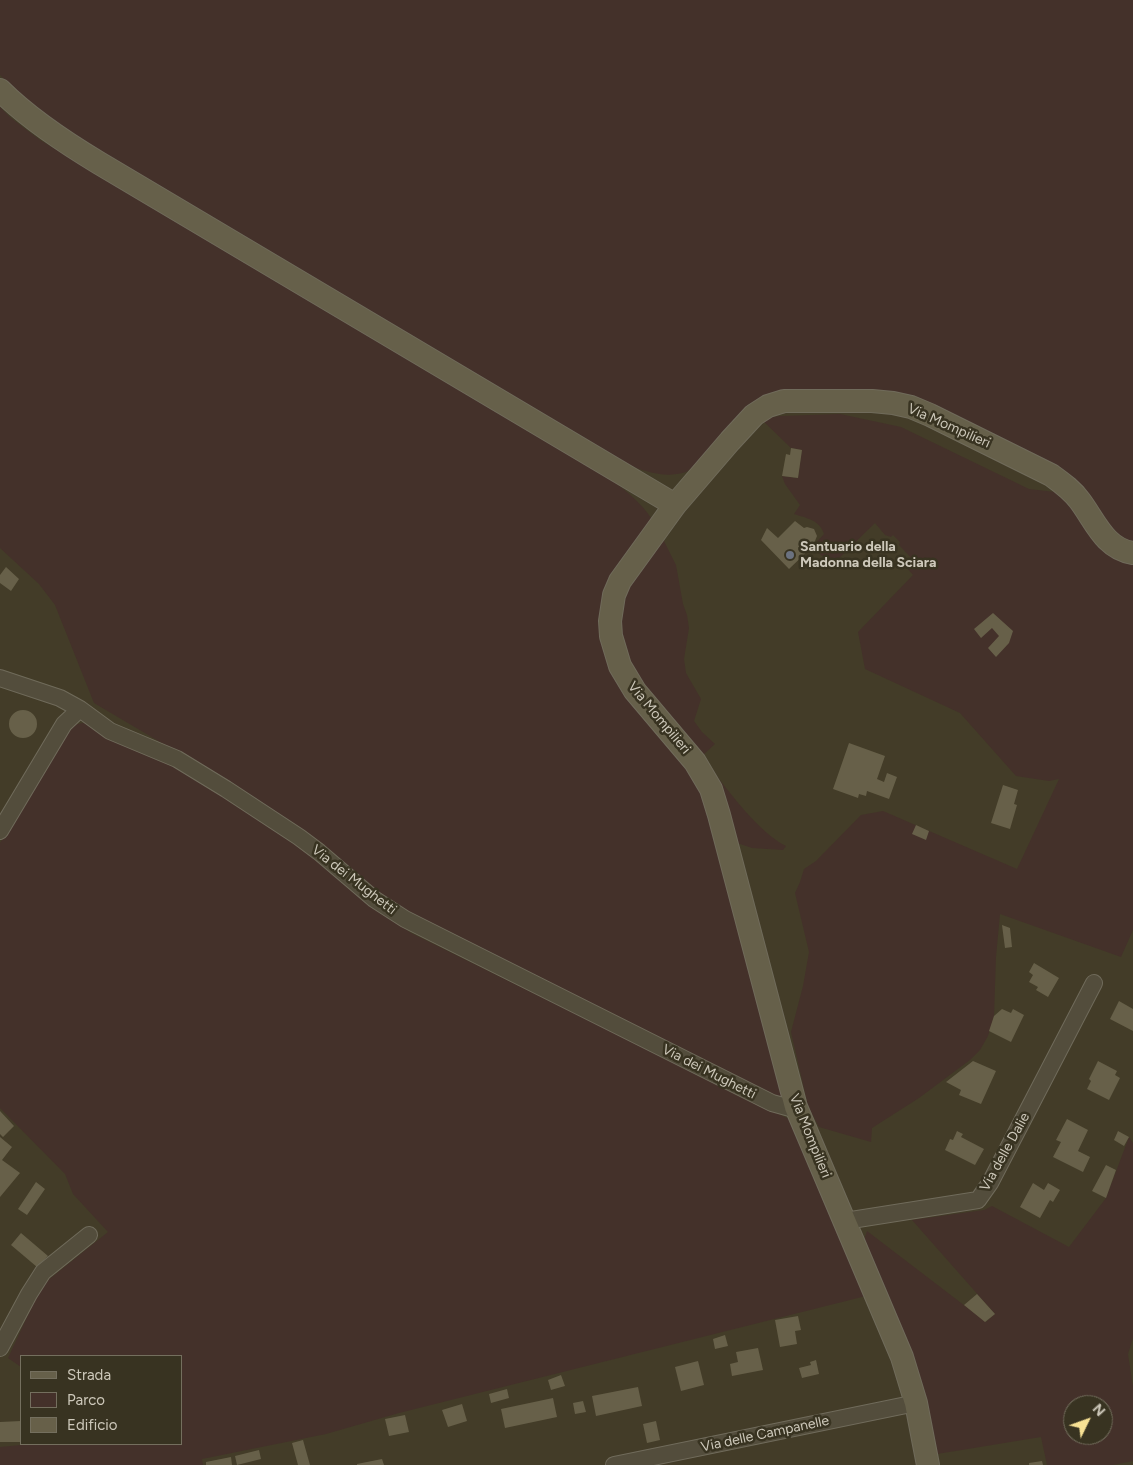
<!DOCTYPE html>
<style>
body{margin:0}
#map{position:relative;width:1133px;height:1465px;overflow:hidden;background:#433c28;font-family:Figtree,sans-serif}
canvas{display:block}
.legend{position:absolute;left:20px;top:1355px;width:162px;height:90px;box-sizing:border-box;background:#383321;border:1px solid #746f5e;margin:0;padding:6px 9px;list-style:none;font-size:15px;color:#cdc8ba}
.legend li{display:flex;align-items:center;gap:10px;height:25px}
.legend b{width:25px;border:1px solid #746f5e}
.north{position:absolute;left:1063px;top:1395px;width:50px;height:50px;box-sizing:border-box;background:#383321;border:1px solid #746f5e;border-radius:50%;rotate:48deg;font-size:14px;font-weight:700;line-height:20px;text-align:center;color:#cdc8ba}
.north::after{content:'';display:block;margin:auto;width:18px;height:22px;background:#f7e194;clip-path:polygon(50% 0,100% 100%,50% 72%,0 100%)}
</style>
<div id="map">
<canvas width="1133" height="1465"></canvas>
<ul class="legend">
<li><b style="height:6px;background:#66604a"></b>Strada</li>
<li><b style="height:14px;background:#44312a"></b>Parco</li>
<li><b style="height:14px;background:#676049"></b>Edificio</li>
</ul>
<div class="north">N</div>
</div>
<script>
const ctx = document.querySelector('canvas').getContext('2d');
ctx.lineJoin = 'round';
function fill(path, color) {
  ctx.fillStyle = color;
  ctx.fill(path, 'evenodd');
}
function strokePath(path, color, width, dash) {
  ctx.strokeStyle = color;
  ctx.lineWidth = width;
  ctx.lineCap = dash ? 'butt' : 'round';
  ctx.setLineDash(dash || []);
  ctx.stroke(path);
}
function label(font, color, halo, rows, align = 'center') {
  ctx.font = font + ' Figtree,sans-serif';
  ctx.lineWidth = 5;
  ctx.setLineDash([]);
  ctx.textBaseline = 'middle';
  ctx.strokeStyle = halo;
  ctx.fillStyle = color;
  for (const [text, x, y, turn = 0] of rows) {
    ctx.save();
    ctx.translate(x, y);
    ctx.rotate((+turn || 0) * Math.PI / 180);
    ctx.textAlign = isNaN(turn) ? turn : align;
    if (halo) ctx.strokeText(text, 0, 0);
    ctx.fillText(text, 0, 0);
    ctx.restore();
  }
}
fill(new Path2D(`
 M 0,0 L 1133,0 L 1133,546 L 1125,544 L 1099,517 L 934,409 L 792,395 L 686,472 C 666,478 652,473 633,467 L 103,154 C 67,131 30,107 0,75 Z
 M 0,107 L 11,118 L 40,140 L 602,473 C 621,487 641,501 653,521 L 603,631 L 681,751 L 707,798 L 784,1098 L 773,1098 L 406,912 L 177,752 L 94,703 L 55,605 L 39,584 L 0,548 Z
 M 840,414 L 901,427 L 1029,489 L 1055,492 L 1065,496 L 1111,556 L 1133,565 L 1133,930 L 1121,957 L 1000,914 L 996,957 L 994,1016 L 988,1036 L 980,1050 L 970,1060 L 919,1098 L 872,1128 L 871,1142 L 819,1127 L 808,1106 L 791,1032 L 803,986 L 809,952 L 795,893 L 800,882 L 804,869 L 816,861 L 861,815 L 883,811 L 1017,869 L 1059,779 L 1049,781 L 1016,776 L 960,713 L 865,669 L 858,632 L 913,575 L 907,568 L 914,561 L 899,545 L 900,542 L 893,535 L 891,537 L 885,535 L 875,523 L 832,565 L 812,547 L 824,534 C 820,520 806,518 794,514 L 800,505 L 785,484 L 782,476 L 798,478 L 802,450 L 791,448 L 761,419 L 780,416 Z
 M 661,535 L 676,565 L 683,604 L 687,615 L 689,628 L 684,659 L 686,673 L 701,699 L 694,721 L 702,732 L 715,744 L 702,756 L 629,667 L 617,608 Z
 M 83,723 L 172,764 L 306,849 L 368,903 L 411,933 L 799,1124 L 870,1295 L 399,1413 L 326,1434 L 202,1459 L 203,1465 L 0,1465 L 0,1447 L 31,1444 L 181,1444 L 181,1356 L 21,1356 L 21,1367 L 8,1358 L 42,1285 L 108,1232 L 73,1194 L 65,1174 L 0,1108 L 0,843 L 65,732 L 74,725 Z
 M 708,765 C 727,789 759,833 786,846 L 783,850 L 752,848 L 734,842 Z
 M 1129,1137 L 1133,1143 L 1133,1338 L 1128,1354 L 1133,1387 L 1133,1461 L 1113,1465 L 1047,1465 L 1041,1437 L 937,1454 L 864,1240 L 867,1231 L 986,1322 L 995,1314 L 912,1220 L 984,1210 L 992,1206 L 1069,1247 L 1106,1198 ZM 1073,1405 L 1103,1405 L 1103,1435 L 1073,1435 Z`), '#44312a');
fill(new Path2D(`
 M 791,448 L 802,450 L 798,478 L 782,476 L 786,454 L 790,455 Z
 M 795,521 L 804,528 L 807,527 L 814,529 L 817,536 L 815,541 L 811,545 L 812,547 L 789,569 L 761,540 L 767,528 L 778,538 Z
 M 6,567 L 19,579 L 11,591 L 0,583 L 0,575 Z
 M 993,613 L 1013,631 L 1009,643 L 996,657 L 988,648 L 999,636 L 992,628 L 981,638 L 974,629 Z
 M9 724a14 14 0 1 1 28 0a14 14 0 1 1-28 0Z
 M 849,743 L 885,756 L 877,779 L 884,782 L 887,773 L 897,777 L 889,799 L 867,791 L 866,796 L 859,794 L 858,798 L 833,789 Z
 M 1003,785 L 1018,790 L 1014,804 L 1017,805 L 1010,829 L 991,823 Z
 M 916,825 L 929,831 L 926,840 L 912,834 Z
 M 1002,925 L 1010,928 L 1012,947 L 1005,948 Z
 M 1034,963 L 1059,978 L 1048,997 L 1036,990 L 1038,987 L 1029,982 L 1033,975 L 1029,972 Z
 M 1119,1001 L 1133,1009 L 1133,1031 L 1110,1019 Z
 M 1002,1009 L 1011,1013 L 1013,1009 L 1024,1015 L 1011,1042 L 989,1031 L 994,1016 Z
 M 973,1061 L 996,1071 L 981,1104 L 959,1095 L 961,1090 L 946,1082 Z
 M 1098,1061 L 1117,1071 L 1115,1075 L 1120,1078 L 1109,1100 L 1087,1089 L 1091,1081 L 1089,1079 Z
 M 0,1111 L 14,1126 L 3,1137 L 0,1134 Z
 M 1067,1119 L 1088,1130 L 1078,1151 L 1090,1157 L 1083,1172 L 1053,1157 L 1061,1142 L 1056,1140 Z
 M 957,1131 L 963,1134 L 961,1137 L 984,1149 L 975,1165 L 945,1150 L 950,1139 L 953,1140 Z
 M 1118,1131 L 1129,1137 L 1124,1146 L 1114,1140 Z
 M 0,1137 L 12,1147 L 2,1160 L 20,1173 L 0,1197 Z
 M 1106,1165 L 1116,1170 L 1106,1198 L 1092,1191 Z
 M 36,1182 L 45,1189 L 27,1215 L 18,1209 Z
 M 1033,1183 L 1044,1190 L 1048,1183 L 1060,1190 L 1053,1202 L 1050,1200 L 1040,1218 L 1020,1207 Z
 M 21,1233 L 48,1256 L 37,1267 L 11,1245 Z
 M 977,1294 L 995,1314 L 985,1322 L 964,1305 Z
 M 798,1316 L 801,1330 L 795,1331 L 797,1344 L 780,1347 L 775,1320 Z
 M 725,1335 L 728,1346 L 715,1349 L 713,1339 Z
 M 758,1348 L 763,1370 L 732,1376 L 730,1364 L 738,1362 L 736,1352 Z
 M 816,1360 L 819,1374 L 802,1378 L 799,1368 L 811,1365 L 810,1362 Z
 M 698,1361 L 704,1385 L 681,1391 L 675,1367 Z
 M 561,1375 L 565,1386 L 551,1390 L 548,1380 Z
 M 638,1387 L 642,1406 L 596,1416 L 592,1396 Z
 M 507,1389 L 509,1398 L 491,1403 L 489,1394 Z
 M 553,1398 L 557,1417 L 505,1428 L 501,1409 Z
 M 583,1401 L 586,1412 L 575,1414 L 573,1403 Z
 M 462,1404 L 467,1421 L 448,1427 L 442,1410 Z
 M 405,1415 L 409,1432 L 389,1436 L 385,1419 Z
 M 21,1421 L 21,1442 L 0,1442 L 0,1422 Z
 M 656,1421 L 660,1440 L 647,1443 L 643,1424 Z
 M 303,1440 L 310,1465 L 298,1465 L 292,1443 Z
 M 259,1450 L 261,1459 L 237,1465 L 235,1456 Z
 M 231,1457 L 232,1465 L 206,1465 L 206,1462 Z
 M 382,1459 L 384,1465 L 357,1465 L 357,1464 Z
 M 1042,1461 L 1043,1465 L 1029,1465 L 1029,1463 Z`), '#676049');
const street = new Path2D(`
 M 0,678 L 60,698 L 80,709 L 110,731 L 177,759 L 226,789 L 299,837 L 319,852 L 374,899 L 405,919 L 772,1103 L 790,1108 L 796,1107
 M 0,831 L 64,724 L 80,709
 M 845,1221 L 978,1200 L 990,1183 L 1094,983
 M 0,1348 L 29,1294 L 43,1272 L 89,1235
 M 614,1465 L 916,1403`);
const secondary = new Path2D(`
 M 0,90 C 29,119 64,142 99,163 L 675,505
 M 928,1465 L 916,1403 L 902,1357 L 796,1107 L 719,815 L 711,789 L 695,762 L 635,691 L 620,666 L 611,636 L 610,621 L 614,595 L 620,581 L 675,505 L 730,441 L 754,415 L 768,406 L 784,401 L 872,401 L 893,403 L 911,407 L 930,415 L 1051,475 C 1062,483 1072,490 1080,501 C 1095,521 1105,549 1133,553`);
strokePath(street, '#706b5b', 18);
strokePath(secondary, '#706b5b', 24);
strokePath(street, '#534d3c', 16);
strokePath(secondary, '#66604a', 22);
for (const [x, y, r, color] of [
 [790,555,5,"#6b7280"]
]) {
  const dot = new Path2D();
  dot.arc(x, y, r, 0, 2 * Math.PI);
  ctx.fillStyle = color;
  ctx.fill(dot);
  strokePath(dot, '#383321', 2);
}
label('14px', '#cdc8ba', '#383321', [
 ["Via Mompilieri",949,426,24],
 ["Via Mompilieri",659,718,50],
 ["Via dei Mughetti",354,880,38],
 ["Via dei Mughetti",709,1072,27],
 ["Via Mompilieri",810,1136,68],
 ["Via delle Dalie",1005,1152,-61],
 ["Via delle Campanelle",765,1434,-12]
]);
label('bold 14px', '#cdc8ba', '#383321', [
 ["Santuario della",800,547],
 ["Madonna della Sciara",800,563]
], 'left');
</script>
